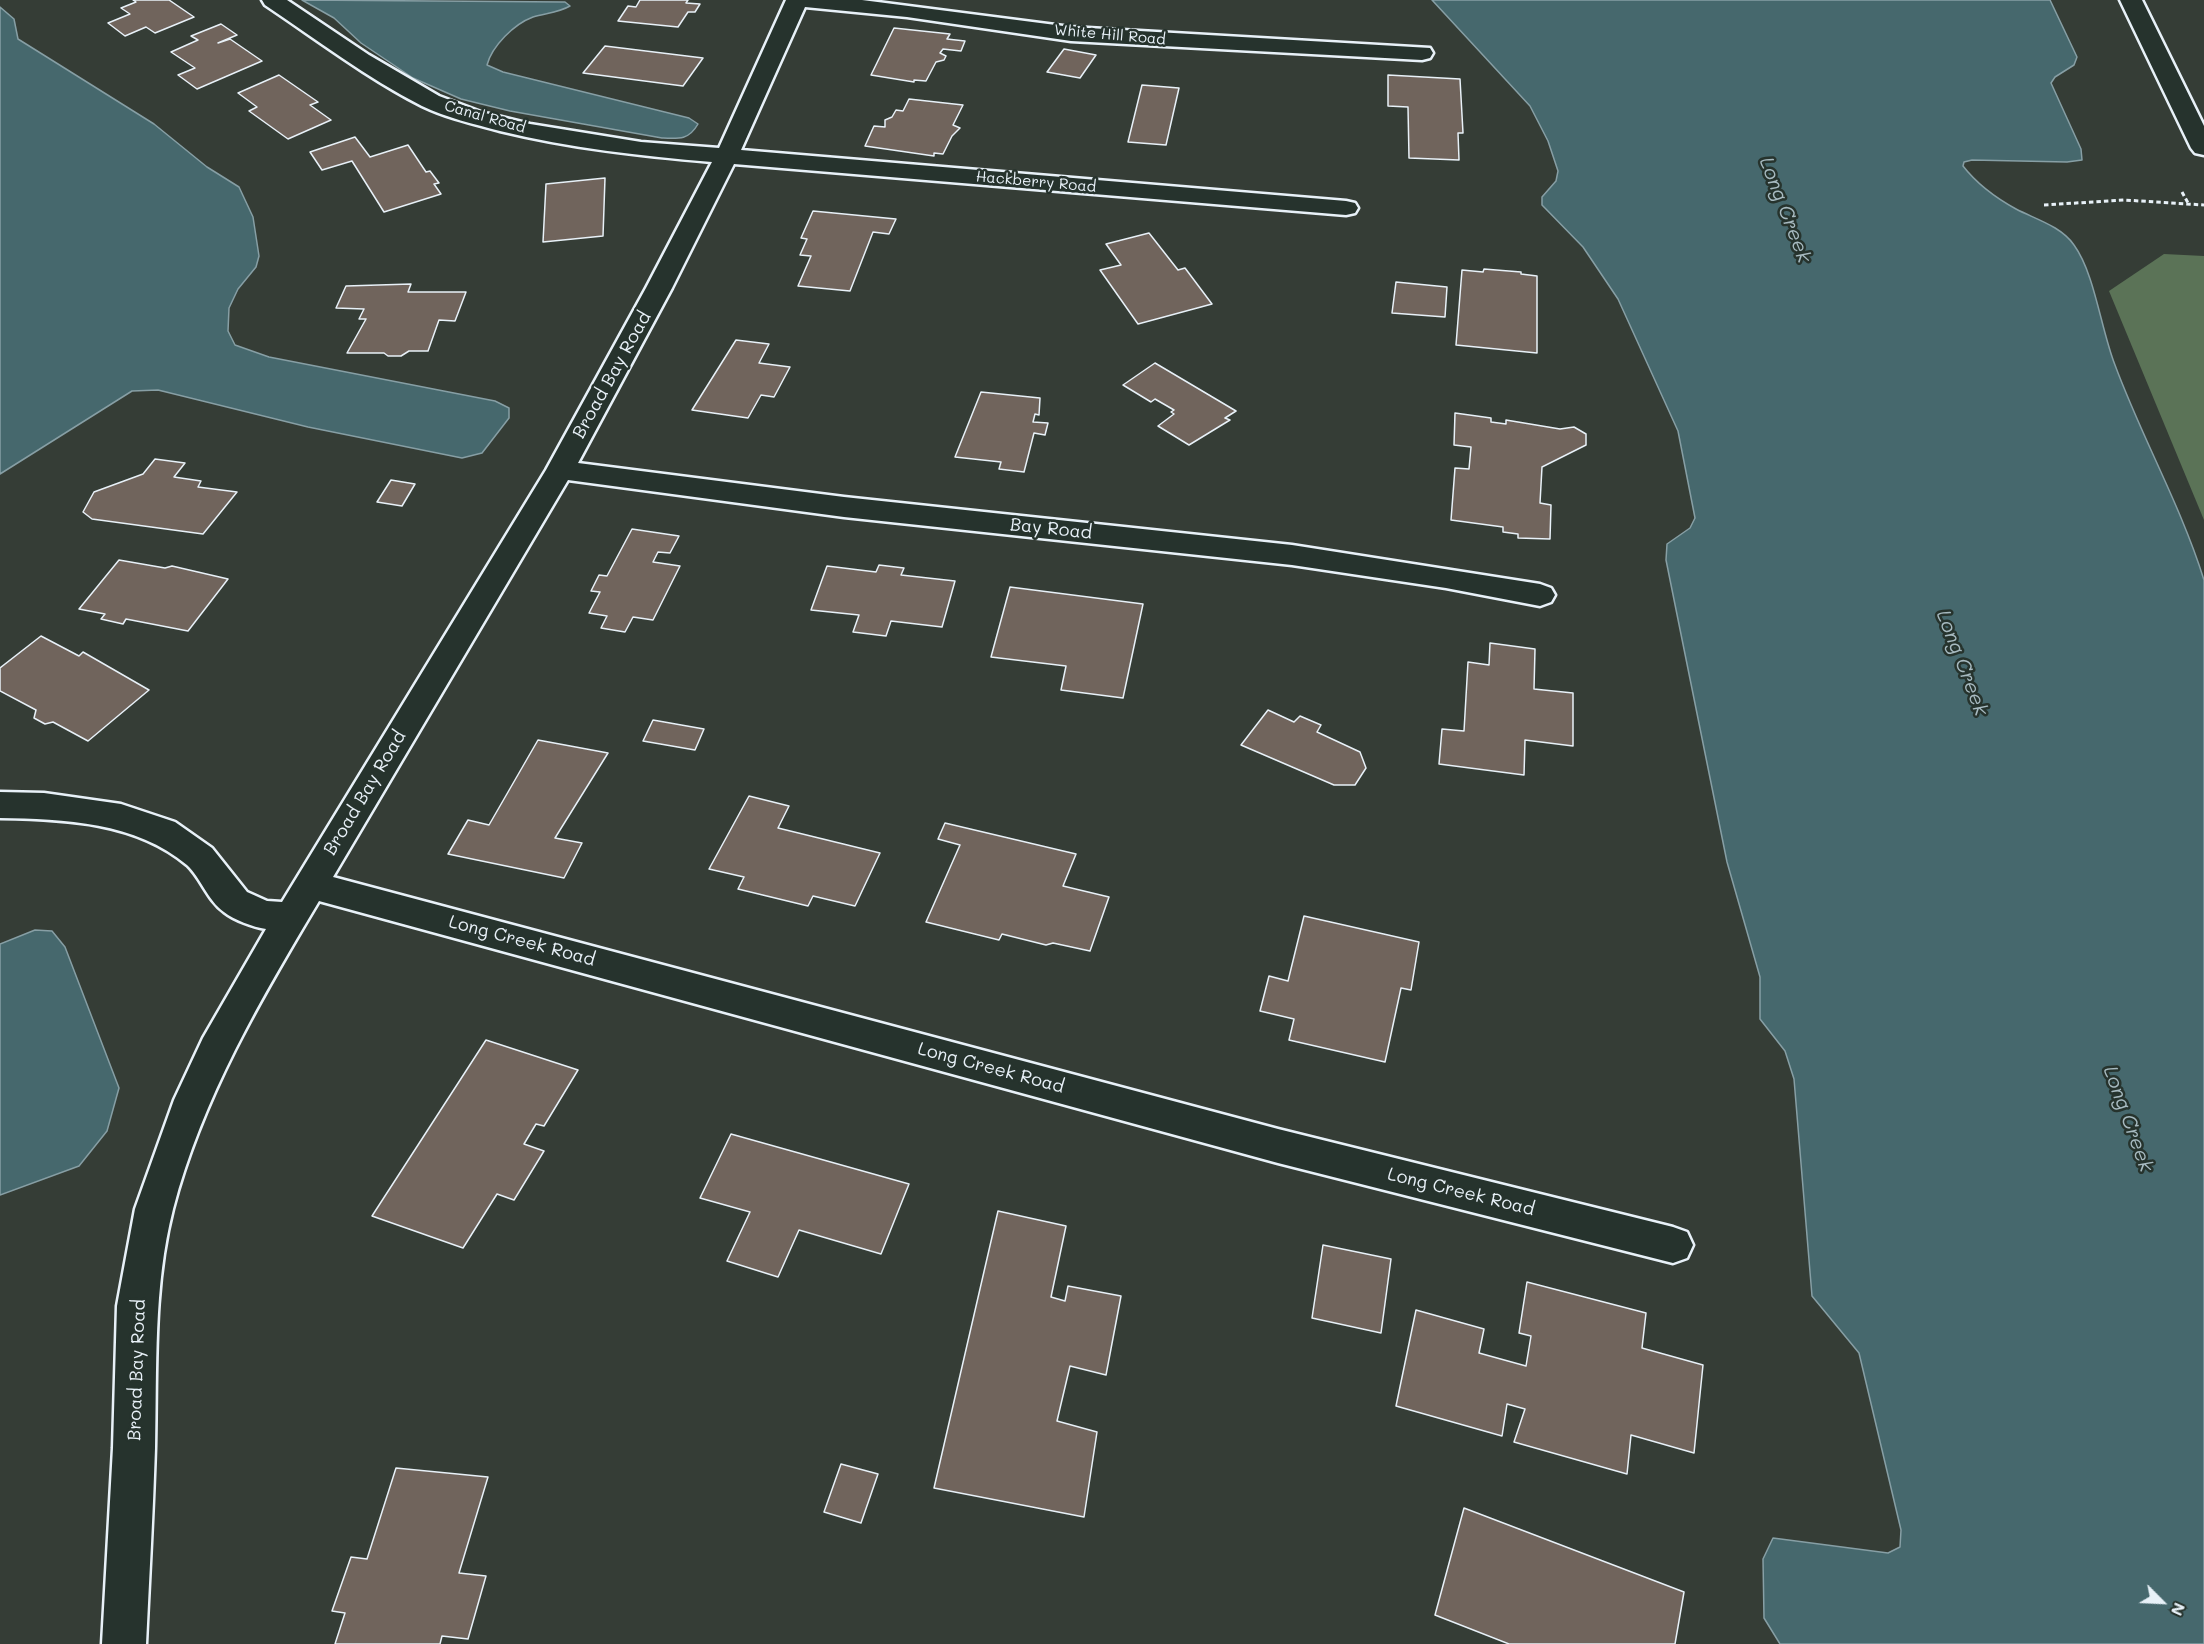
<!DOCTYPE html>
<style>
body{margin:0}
#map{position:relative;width:2204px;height:1644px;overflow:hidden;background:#353d36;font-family:Mali,sans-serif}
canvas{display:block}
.north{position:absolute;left:2132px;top:1572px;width:60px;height:60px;-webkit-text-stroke:4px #26332d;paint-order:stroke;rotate:114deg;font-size:16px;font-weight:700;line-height:24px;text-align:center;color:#e8f1f8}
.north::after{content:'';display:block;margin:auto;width:21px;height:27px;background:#e8f1f8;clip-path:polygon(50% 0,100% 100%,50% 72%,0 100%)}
</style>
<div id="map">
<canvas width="2204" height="1644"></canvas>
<div class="north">N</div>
</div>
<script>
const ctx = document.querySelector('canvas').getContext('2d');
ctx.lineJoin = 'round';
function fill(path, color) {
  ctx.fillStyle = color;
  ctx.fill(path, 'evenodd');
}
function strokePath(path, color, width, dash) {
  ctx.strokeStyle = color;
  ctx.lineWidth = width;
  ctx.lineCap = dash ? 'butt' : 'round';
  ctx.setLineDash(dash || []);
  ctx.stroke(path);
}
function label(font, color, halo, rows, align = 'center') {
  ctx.font = font + ' Mali,sans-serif';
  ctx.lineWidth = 5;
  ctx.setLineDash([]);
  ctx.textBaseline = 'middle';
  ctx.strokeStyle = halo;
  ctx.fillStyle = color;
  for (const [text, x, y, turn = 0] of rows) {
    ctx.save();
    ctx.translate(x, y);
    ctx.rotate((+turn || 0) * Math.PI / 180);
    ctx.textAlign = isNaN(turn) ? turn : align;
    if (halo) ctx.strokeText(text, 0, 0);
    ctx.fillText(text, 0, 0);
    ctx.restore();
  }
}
fill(new Path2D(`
 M 2164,254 L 2204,256 L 2204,520 L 2109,291 Z`), '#5b7357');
const water = new Path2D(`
 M 302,0 L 565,2 L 570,6 C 558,13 545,13 533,17 C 514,24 492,46 487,65 L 503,72 L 689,118 L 698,124 C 689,140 679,139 662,138 L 510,111 L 461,99 L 413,78 L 361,43 L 334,18 Z
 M 1432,0 L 2050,0 L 2077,57 L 2074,65 L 2055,77 L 2051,83 L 2081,149 L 2082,160 L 2067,162 L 1972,160 L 1964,162 L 1963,166 C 1977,184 1996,198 2016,209 C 2035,219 2061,226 2074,245 C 2095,274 2101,330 2115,365 C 2142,438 2181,506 2204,580 L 2204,1644 L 1780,1644 L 1764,1618 L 1763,1559 L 1773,1538 L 1888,1553 L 1900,1547 L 1901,1530 L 1859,1353 L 1812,1296 L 1794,1079 L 1785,1051 L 1760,1019 L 1760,977 L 1727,862 L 1666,560 L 1667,544 L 1690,528 L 1695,518 L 1678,431 L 1618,299 L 1583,247 L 1542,205 L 1542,197 L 1556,181 L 1558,171 L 1548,141 L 1530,106 Z
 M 0,7 L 14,19 L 18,39 L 154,124 L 207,167 L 239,187 L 253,217 L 259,256 L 256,267 L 238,289 L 229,308 L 228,331 L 235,345 L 269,357 L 495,401 L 509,408 L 509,418 L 482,453 L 462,458 L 308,427 L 158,390 L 132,391 L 0,474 Z
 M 35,930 L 52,931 L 65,947 L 119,1088 L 107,1131 L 79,1166 L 0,1195 L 0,944 Z`);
fill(water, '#46686d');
strokePath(water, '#879fa5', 1.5);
const building = new Path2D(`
 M 133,0 L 169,0 L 194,17 L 155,33 L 146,27 L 125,36 L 108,23 L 130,14 L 121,8 L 136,2 Z
 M 640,0 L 688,0 L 686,3 L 700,4 L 695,12 L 688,12 L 678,27 L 618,21 L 628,6 L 636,7 Z
 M 221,24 L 237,35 L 218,43 L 230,39 L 262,61 L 197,89 L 178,75 L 195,68 L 171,52 L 198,40 L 191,36 Z
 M 894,28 L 950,34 L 947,39 L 965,41 L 961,51 L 943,49 L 940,53 L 946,56 L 944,60 L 936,62 L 926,81 L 914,80 L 914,82 L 871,75 Z
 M 605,46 L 703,58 L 683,86 L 583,73 Z
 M 1064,49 L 1096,55 L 1080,78 L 1047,72 Z
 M 279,75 L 318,102 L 310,105 L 331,120 L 288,139 L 249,111 L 257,107 L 238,93 Z
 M 1388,75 L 1460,79 L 1463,133 L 1458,133 L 1459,160 L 1409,158 L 1408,107 L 1388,106 Z
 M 1142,85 L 1179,88 L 1166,145 L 1128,142 Z
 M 909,99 L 963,105 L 953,125 L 960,128 L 952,136 L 943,154 L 934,153 L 934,156 L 865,146 L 874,126 L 885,127 L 885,120 L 892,117 L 896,110 L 903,111 Z
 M 355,137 L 370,157 L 408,145 L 426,172 L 430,171 L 439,183 L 434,184 L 441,194 L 384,212 L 352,161 L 322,170 L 310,152 Z
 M 605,178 L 603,236 L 543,242 L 546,184 Z
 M 813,211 L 896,219 L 889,234 L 873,232 L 850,291 L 798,286 L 811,256 L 800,255 L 807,239 L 801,238 Z
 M 1149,233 L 1178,270 L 1185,268 L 1212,304 L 1138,324 L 1100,270 L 1121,265 L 1106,244 Z
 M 1484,269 L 1521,272 L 1521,274 L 1537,276 L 1537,353 L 1456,345 L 1462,270 L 1483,272 Z
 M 1396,282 L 1447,287 L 1445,317 L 1392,313 Z
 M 411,284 L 408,292 L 466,292 L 455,321 L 439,320 L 428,351 L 409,351 L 401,356 L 388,356 L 384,353 L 347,353 L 366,319 L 359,319 L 364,309 L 336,308 L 346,286 Z
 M 736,340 L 769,344 L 759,363 L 790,367 L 774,397 L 761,395 L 748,418 L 692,410 Z
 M 1155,363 L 1236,411 L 1225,418 L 1230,420 L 1189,445 L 1158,426 L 1174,414 L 1171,412 L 1174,410 L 1155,399 L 1151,402 L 1123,385 Z
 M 981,392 L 1040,398 L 1039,415 L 1035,414 L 1033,422 L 1048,423 L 1045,435 L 1034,433 L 1024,472 L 999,469 L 1001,462 L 955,457 Z
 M 1455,413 L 1491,418 L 1491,422 L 1506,424 L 1506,420 L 1560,429 L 1574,427 L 1586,434 L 1586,445 L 1542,467 L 1540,503 L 1551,505 L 1550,539 L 1518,538 L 1518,534 L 1503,532 L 1503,527 L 1451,520 L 1455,468 L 1469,469 L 1471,447 L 1454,445 Z
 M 155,459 L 185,463 L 174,477 L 201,481 L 198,487 L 237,492 L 203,534 L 92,519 L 83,512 L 94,492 L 143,474 Z
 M 391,480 L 415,484 L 402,506 L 377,502 Z
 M 632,529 L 679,536 L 670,553 L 658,552 L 653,562 L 680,566 L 653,620 L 633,617 L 625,632 L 601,628 L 607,616 L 589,613 L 600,592 L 591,591 L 599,575 L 607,576 Z
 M 119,560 L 165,568 L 172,566 L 228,579 L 188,631 L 126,619 L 123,624 L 101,619 L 105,614 L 79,609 Z
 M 879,565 L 904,568 L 901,575 L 955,581 L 942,627 L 891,621 L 886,636 L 853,632 L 859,615 L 811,610 L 827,566 L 876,572 Z
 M 1010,587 L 1143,604 L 1123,698 L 1061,690 L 1066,666 L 991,657 Z
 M 41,636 L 79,656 L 83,652 L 149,690 L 88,741 L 53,722 L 45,724 L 34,718 L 36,710 L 0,691 L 0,668 Z
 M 1490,643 L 1535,649 L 1534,689 L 1573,693 L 1573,746 L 1525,740 L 1524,775 L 1439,764 L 1442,729 L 1464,731 L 1468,662 L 1489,665 Z
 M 1268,710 L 1294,722 L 1300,716 L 1321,725 L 1317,732 L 1360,752 L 1366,768 L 1355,785 L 1334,785 L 1241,745 Z
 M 653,720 L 704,729 L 695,750 L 643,741 Z
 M 538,740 L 608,753 L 555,838 L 582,843 L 564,878 L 448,854 L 468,820 L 489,825 Z
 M 749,796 L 789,806 L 778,828 L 880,853 L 855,906 L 813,896 L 808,906 L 738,889 L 744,877 L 709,869 Z
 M 945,823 L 1076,854 L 1063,886 L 1109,897 L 1090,951 L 1053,943 L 1046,945 L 1002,934 L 999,940 L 926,922 L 960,845 L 938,839 Z
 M 1304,916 L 1419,942 L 1411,990 L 1401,988 L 1385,1062 L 1289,1040 L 1294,1019 L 1260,1011 L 1269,976 L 1288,981 Z
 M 486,1040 L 578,1070 L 544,1126 L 536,1124 L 524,1144 L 544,1151 L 514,1200 L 497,1194 L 463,1248 L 372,1216 Z
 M 731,1134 L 909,1184 L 881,1254 L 799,1230 L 778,1277 L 727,1261 L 750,1212 L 700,1198 Z
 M 998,1211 L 1066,1226 L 1051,1297 L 1065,1301 L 1068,1286 L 1121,1296 L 1106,1375 L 1070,1366 L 1057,1421 L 1097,1432 L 1084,1517 L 934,1488 Z
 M 1323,1245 L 1391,1259 L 1381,1333 L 1312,1318 Z
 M 1527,1282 L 1646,1313 L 1642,1348 L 1703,1365 L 1694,1453 L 1631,1435 L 1627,1474 L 1514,1442 L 1525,1409 L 1507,1404 L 1502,1436 L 1396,1406 L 1416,1310 L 1484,1329 L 1479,1353 L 1526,1366 L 1531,1336 L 1519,1333 Z
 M 841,1464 L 878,1474 L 861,1523 L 824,1512 Z
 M 396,1468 L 488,1477 L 459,1573 L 486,1576 L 468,1639 L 442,1636 L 440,1644 L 335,1644 L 345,1613 L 332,1611 L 351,1557 L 367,1559 Z
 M 1464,1508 L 1684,1592 L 1675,1644 L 1509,1644 L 1435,1615 Z`);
fill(building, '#70645c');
strokePath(building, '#e8f1f8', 1.5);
const minor = new Path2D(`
 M 262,0 L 287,0 L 369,55 L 439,96 L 481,112 L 530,124 L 641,142 L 719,148 L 786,0 L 862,0 L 1071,27 L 1430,48 L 1433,53 L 1430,58 L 1422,60 L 1071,41 L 907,17 L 805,7 L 741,150 L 1346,201 L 1355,203 L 1358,208 L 1355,213 L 1346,215 L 734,164 L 672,288 L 578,463 L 844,497 L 1292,545 L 1540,584 L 1551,588 L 1555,595 L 1551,602 L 1540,606 L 1446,588 L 1292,565 L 844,517 L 568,480 L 333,877 L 1278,1129 L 1673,1227 L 1687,1232 L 1693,1245 L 1687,1258 L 1673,1263 L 1278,1163 L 319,901 C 261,998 202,1098 173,1209 C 153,1287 157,1368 155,1448 C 153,1514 149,1579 146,1644 L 102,1644 L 113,1448 L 117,1306 L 135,1209 L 174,1100 L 203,1038 L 266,929 C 253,927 234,920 224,912 C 208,901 201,878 187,865 C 136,822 64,819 0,818 L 0,792 L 44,793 L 121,804 L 175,822 L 212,848 L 247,892 L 267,901 L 282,902 L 546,470 L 646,288 L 712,162 C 641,156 570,148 500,131 C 474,124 447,118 422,106 C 367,78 316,39 265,5 Z
 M 2120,0 L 2142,0 L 2204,126 L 2204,155 L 2195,153 L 2191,148 Z`);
strokePath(minor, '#e8f1f8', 5);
strokePath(new Path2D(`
 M 2182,192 L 2188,203
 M 2044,205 L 2124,200 L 2204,205`), '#e8f1f8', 3, [4.5, 3]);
fill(minor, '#26332d');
label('15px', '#e8f1f8', '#26332d', [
 ["White Hill Road",1110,35,5],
 ["Canal Road",485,117,16],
 ["Hackberry Road",1036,182,5]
]);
label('18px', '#e8f1f8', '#26332d', [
 ["Broad Bay Road",612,375,-61],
 ["Bay Road",1051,529,6],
 ["Broad Bay Road",365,793,-59],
 ["Long Creek Road",522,941,15],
 ["Long Creek Road",991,1068,15],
 ["Long Creek Road",1461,1192,14],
 ["Broad Bay Road",137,1370,-88]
]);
label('italic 20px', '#a7bac0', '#26332d', [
 ["Long Creek",1785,210,69],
 ["Long Creek",1962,663,69],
 ["Long Creek",2128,1119,70]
]);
</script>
